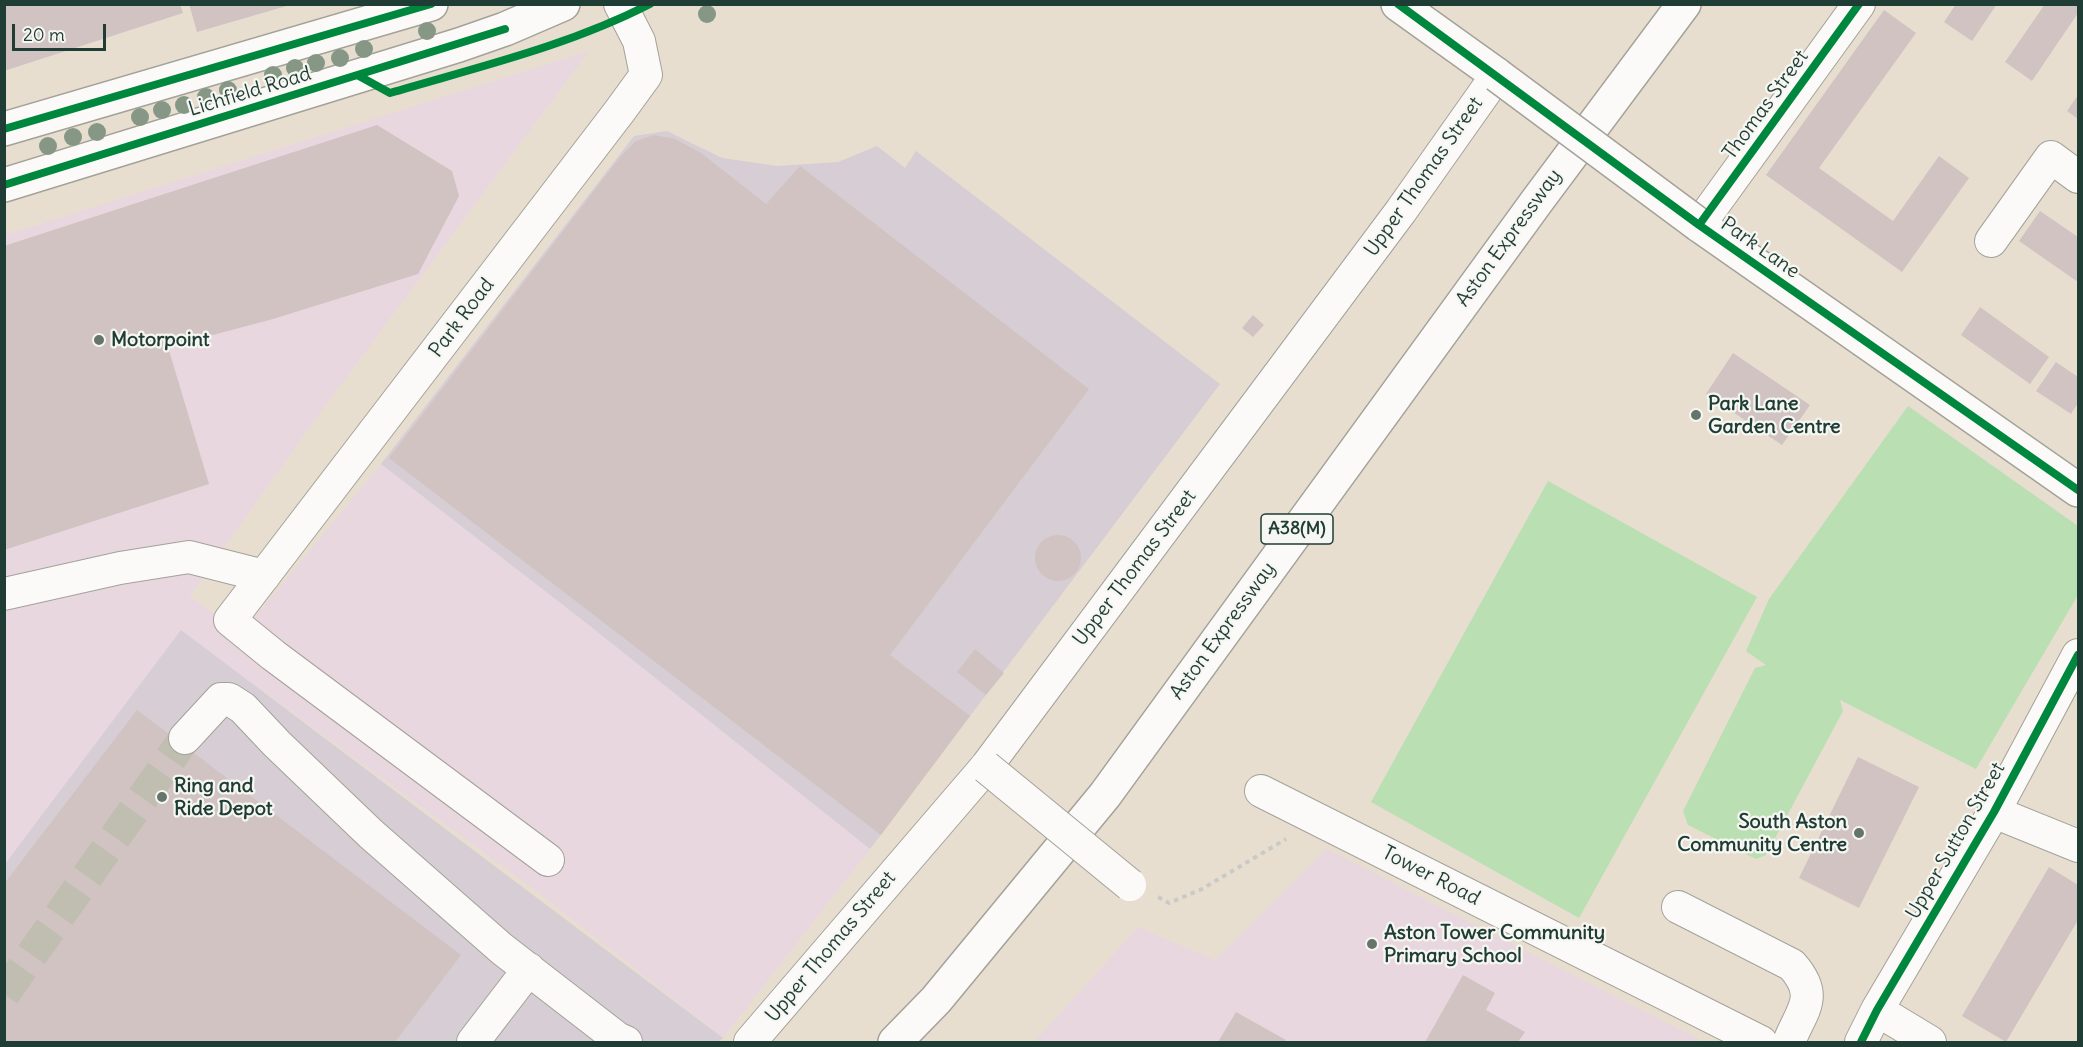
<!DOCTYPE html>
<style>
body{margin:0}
#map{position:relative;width:2083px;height:1047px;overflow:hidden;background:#e7ded0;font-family:Delius,sans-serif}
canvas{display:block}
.frame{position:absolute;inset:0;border:6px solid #1f3d34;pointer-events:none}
.scale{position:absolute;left:12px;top:24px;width:94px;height:27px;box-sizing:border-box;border:3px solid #1f3d34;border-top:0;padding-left:8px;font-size:18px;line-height:21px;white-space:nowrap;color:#1f3d34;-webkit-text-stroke:4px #f6f6f2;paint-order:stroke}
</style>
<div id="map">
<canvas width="2083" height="1047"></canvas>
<div class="frame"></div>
<div class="scale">20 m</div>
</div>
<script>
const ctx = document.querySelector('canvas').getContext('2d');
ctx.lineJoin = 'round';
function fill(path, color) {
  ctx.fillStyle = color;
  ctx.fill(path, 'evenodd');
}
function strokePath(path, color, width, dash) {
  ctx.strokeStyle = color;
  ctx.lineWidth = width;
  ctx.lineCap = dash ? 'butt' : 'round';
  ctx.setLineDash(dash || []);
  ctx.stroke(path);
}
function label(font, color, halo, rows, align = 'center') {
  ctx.font = font + ' Delius,sans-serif';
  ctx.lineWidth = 4.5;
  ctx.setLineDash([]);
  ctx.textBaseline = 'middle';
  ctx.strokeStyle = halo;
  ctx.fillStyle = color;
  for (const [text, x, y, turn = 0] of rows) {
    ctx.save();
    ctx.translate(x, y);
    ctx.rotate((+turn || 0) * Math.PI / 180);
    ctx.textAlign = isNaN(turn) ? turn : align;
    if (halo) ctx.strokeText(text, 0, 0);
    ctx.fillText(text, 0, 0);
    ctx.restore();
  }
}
fill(new Path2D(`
 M 589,51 L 317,417 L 190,596 L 241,634 L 381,464 L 585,622 L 870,849 L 723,1038 L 540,894 L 181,631 L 5,864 L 5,235 Z
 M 1327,849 L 1704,1042 L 1034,1042 L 1138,927 L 1215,960 Z`), '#e9d7e0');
fill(new Path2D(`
 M 667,131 L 722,158 L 777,166 L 838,162 L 877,146 L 905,168 L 916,151 L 1220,384 L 870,849 L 585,622 L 381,464 L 634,136 Z
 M 181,630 L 723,1038 L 719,1042 L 5,1042 L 5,864 Z`), '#d7cdd4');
fill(new Path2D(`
 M 1908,406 L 2078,526 L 2078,595 L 1976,769 L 1840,700 L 1843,711 L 1766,855 L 1756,859 L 1688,825 L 1683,811 L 1755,668 L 1766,665 L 1746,651 L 1769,599 Z
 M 1548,481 L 1757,597 L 1579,918 L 1371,802 Z`), '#b9dfb3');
fill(new Path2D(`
 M 4,4 L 180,4 L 183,13 L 4,71 Z
 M 189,4 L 290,4 L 290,5 L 197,32 Z
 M 1956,4 L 1997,4 L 1972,41 L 1944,22 Z
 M 2045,4 L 2078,4 L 2078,13 L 2032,81 L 2005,62 Z
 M 1884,10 L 1916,33 L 1819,168 L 1893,221 L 1939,156 L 1969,178 L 1902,272 L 1766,175 Z
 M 2078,95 L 2078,119 L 2067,111 Z
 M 377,125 L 452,171 L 459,196 L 418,274 L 273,319 L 168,347 L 209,484 L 4,550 L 4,246 Z
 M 654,135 L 675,139 L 701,153 L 766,204 L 800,166 L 1089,389 L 890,655 L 970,716 L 881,835 L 389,458 L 620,157 L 636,141 Z
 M 2040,211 L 2078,237 L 2078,282 L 2019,241 Z
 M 1980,307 L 2049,357 L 2030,384 L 1961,335 Z
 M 1253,315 L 1264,325 L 1253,337 L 1242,328 Z
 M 1733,353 L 1810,405 L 1782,445 L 1706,394 Z
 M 2056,362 L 2078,377 L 2078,403 L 2071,414 L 2036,391 Z
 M1035 558a23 23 0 1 1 46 0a23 23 0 1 1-46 0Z
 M 975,649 L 1004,673 L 986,695 L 957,672 Z
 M 137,710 L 461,955 L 395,1042 L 4,1042 L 4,884 Z
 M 1858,757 L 1919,787 L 1859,908 L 1799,878 Z
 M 2049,867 L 2078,885 L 2078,920 L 2006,1042 L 1962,1016 Z
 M 1463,975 L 1495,993 L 1486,1010 L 1525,1032 L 1518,1042 L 1425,1042 Z
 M 1236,1012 L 1286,1040 L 1284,1042 L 1218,1042 Z`), '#d0c3c2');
strokePath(new Path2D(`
 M 4,994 L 185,738`), '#bfbeb1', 32, [32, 16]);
const minor = new Path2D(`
 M 1699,225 L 1859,4
 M 1991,241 L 2051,157 L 2078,177
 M 4,594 L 120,568 L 189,557 L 264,576
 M 185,738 L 221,699 L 229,699 L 243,708 L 277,744 L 371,834 L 502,949 L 617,1038 L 626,1042
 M 1261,791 L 1761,1042
 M 1994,812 L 2078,846
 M 548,860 L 273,655 L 230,620 L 619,112 L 646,75 L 639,41 L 620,4
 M 1678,907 L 1792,965 C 1820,997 1802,1009 1789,1042
 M 1877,1010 L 1930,1042
 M 473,1042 L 529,969
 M 750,1042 L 986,767 L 1401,211 L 1497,75
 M 1861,1042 L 1877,1010 L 1994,812 L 2078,655`);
const major = new Path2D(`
 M 1398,4 L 1497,75
 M 4,129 L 431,4
 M 4,185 L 459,45 L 505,29 L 563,4
 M 1699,225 L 2078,490`);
const highway = new Path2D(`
 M 895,1042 L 936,1000 L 1105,795 L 1537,201 L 1684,4`);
strokePath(minor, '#a3a299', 34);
strokePath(major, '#a3a299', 36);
strokePath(highway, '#a3a299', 36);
strokePath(new Path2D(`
 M 1158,897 L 1169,903 L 1202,889 L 1286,839`), '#c9cac6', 4, [4.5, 4.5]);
strokePath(minor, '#fbfaf8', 32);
strokePath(major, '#fbfaf8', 33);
strokePath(highway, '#fbfaf8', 33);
const minorBridge = new Path2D(`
 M 986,767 L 1130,885`);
const majorBridge = new Path2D(`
 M 1497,75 L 1699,225`);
strokePath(minorBridge, '#a3a299', 34, []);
strokePath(majorBridge, '#a3a299', 36, []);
strokePath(minorBridge, '#fbfaf8', 32);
strokePath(majorBridge, '#fbfaf8', 33);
strokePath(new Path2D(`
 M 1398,4 L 1699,225 L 2078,490
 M 359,76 L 390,93 C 478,67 568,46 650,4
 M 4,129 L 431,4
 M 4,185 L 505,29
 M 1699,225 L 1859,4
 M 1861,1042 L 1877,1010 L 1994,812 L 2078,655`), '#00873e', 8);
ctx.fillStyle = '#869786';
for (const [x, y] of [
 [707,14],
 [427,31],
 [364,49],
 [340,58],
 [316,63],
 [295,68],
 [273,75],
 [228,90],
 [206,97],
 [184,105],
 [162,110],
 [140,117],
 [97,132],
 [73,137],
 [48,146]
]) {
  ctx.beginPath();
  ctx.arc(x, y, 9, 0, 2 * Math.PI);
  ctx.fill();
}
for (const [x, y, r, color] of [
 [99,340,6,"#65756b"],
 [1696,415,6,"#65756b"],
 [162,797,6,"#65756b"],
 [1859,833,6,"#65756b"],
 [1372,944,6,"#65756b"]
]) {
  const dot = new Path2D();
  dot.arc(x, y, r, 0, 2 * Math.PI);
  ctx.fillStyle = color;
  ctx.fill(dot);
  strokePath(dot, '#f6f6f2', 2);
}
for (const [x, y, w] of [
 [1297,529,72]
]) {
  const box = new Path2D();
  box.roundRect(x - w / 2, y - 15, w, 30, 4.5);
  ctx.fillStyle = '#f6f6f2';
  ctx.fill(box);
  strokePath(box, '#1f3d34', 1.5);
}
label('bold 18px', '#1f3d34', null, [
 ["A38(M)",1297,529]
]);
label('20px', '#1f3d34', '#f6f6f2', [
 ["Lichfield Road",250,92,-17],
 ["Thomas Street",1766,105,-54],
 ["Upper Thomas Street",1424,177,-55],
 ["Aston Expressway",1509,238,-54],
 ["Park Lane",1760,248,35],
 ["Park Road",462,318,-53],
 ["Upper Thomas Street",1135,568,-53],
 ["Aston Expressway",1223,631,-54],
 ["Upper Sutton Street",1956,841,-60],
 ["Tower Road",1431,876,27],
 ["Upper Thomas Street",831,947,-50]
]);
label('bold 20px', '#1f3d34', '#f6f6f2', [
 ["Motorpoint",111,340],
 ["Park Lane",1708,404],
 ["Garden Centre",1708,427],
 ["Ring and",174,786],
 ["Ride Depot",174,809],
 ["South Aston",1847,822,"right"],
 ["Community Centre",1847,845,"right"],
 ["Aston Tower Community",1384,933],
 ["Primary School",1384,956]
], 'left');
</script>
